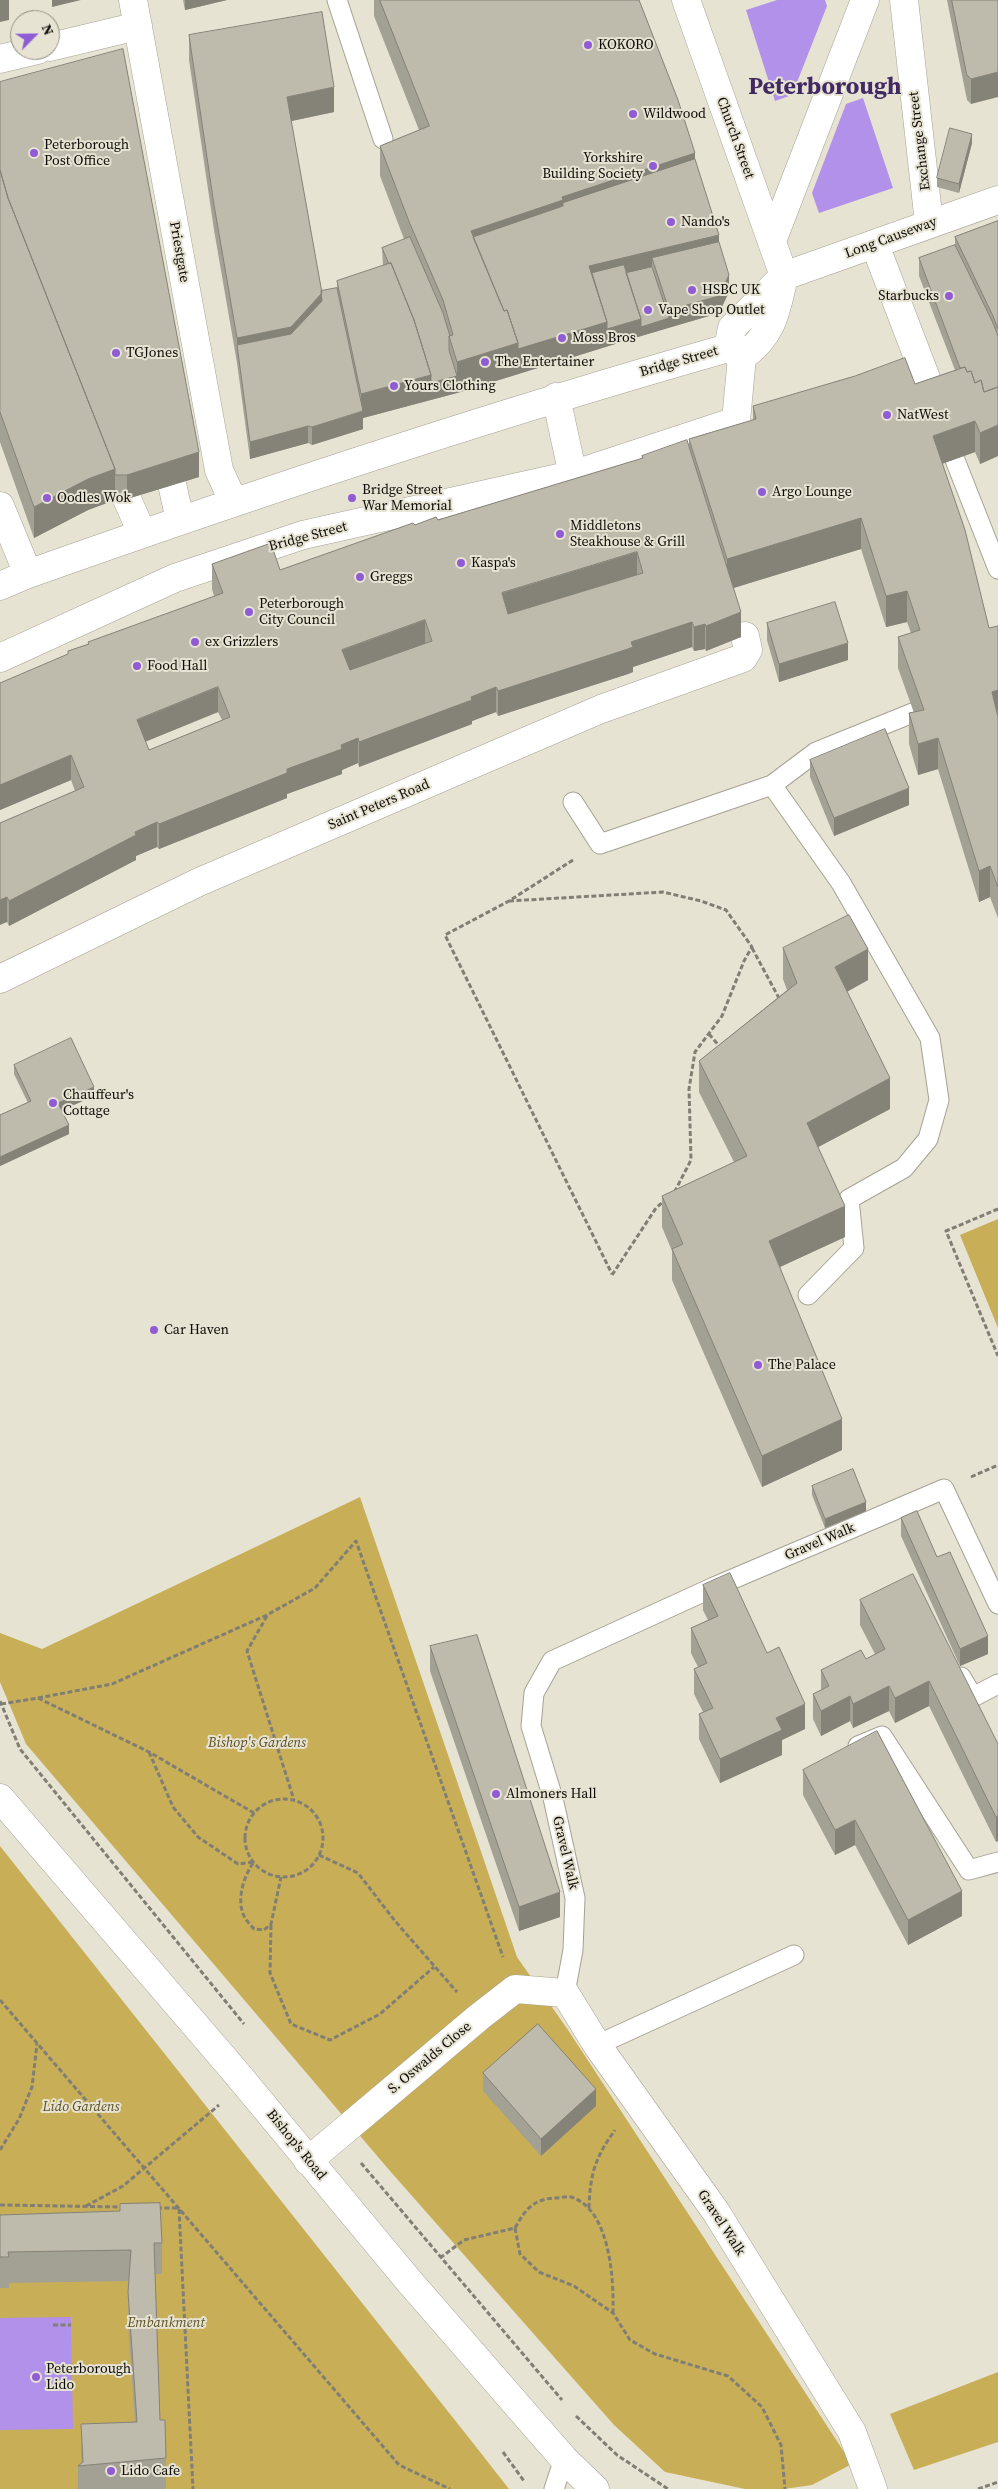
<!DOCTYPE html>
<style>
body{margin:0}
#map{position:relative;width:998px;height:2489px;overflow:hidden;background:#e7e3d3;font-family:"Source Serif 4",serif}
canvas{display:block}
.north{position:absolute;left:10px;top:10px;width:50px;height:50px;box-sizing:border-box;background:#e7e3d3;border:1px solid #908d81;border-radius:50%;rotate:67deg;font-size:14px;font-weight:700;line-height:20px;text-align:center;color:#0d0b07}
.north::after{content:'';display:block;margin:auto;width:18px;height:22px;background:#8f5cd5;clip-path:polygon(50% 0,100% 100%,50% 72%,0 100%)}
</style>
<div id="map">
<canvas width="998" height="2489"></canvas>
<div class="north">N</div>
</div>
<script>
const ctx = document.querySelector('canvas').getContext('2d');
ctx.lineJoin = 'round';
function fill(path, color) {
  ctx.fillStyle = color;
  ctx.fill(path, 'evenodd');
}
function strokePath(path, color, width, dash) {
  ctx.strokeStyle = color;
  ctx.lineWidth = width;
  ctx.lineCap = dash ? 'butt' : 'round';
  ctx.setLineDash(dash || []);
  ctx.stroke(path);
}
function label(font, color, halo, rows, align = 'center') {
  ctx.font = font + ' "Source Serif 4",serif';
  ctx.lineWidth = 4;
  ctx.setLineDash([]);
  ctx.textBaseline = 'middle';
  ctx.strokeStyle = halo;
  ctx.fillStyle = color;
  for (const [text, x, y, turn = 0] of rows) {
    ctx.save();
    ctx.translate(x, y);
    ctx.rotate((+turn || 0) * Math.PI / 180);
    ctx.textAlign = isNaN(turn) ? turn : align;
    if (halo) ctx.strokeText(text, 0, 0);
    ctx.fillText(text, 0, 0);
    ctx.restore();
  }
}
fill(new Path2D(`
 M 998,1219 L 998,1328 L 960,1235 Z
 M 360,1497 L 517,1957 L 568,2030 L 852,2464 L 812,2485 L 784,2489 L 745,2489 L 665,2472 L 614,2425 L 390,2171 L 26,1744 L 0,1682 L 0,1633 L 42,1649 Z
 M 0,1846 L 473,2443 L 509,2489 L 0,2489 Z
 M 998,2372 L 998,2442 L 914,2470 L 890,2414 Z`), '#c8af57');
fill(new Path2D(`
 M 777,0 L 825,0 L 827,6 L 792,95 L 775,101 L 746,10 Z
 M 863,98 L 893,188 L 819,213 L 812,193 L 846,104 Z
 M 71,2317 L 73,2429 L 0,2430 L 0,2318 Z`), '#b191e9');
const lane = new Path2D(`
 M 337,0 L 383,139
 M 955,460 L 998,569
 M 573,802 L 600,844 L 772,785
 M 808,1295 L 854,1248 L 849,1199 L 904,1168 L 928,1139 L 939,1100 L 930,1038 L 841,883 L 772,785 L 816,752 L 915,712
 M 961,1677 L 973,1697 L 998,1684
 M 858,1746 L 882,1736 L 969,1870 L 998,1862
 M 565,1993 L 573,1950 L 575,1898 L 553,1798 L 531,1726 L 534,1693 L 552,1661 L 714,1587 L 944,1489 L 998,1604
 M 597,2045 L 794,1955
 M 554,2489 L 564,2459`);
const street = new Path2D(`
 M 133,0 L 219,470 L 233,501
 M 686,0 L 784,276
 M 904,0 L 929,223
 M 50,47 L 138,26
 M 0,59 L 38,50
 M 772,241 L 865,0
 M 875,245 L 937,407
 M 728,348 L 732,328 L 784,276 L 998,200
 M 556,397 L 577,494
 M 172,484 L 180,520
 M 127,499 L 142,533
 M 0,506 L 28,574
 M 0,586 L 28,574 C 259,492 492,415 728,348 L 742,357 C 773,335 776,312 784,276
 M 0,658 L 175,578 L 303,535 L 572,475 L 736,421 L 742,357
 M 0,979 L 199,882 L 601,709 L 743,658 L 748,650 L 745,636
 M 308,2161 L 479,2017 L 515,1989 L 565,1993 L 597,2045 L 716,2212 L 852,2432 L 873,2489`);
const secondary = new Path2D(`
 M 0,1798 L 233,2069 L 409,2281 L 564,2459 L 595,2489`);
strokePath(lane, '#a6a293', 21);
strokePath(street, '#a6a293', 29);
strokePath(secondary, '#a6a293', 29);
strokePath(new Path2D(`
 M 573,860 L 509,901 L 445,935 L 612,1274
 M 509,901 L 663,892 L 701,901 L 726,910 L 752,947 L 744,961 L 722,1016 L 695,1052 L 689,1089 L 691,1160 L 675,1191
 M 752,948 L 780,1000
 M 709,1034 L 721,1048
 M 998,1209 L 946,1231 L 998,1356
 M 612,1275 L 656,1208 L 663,1202
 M 971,1477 L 998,1465
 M 267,1616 L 247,1651 L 294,1800
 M 38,1698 L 112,1684 L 267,1615 L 315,1588 L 356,1541 L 503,1957
 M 0,1701 L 20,1749 L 244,2024
 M 1,1704 L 38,1698 L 149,1752 L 254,1813
 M 149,1752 L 173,1807 L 198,1837 L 238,1864 L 254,1862 C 244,1875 236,1900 244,1916 C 246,1921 251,1925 254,1929 L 264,1930 L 271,1924 L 281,1877
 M245 1838a39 39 0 1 1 78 0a39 39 0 1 1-78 0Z
 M 319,1855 L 358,1873 L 395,1921 L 457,1992
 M 271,1925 L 270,1973 L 291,2024 L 330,2040 L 380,2014 L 434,1967
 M 0,2000 L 399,2465 L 450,2489
 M 0,2150 L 19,2119 L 32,2087 L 37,2044
 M 361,2163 L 562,2400
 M 0,2205 L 123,2207
 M 86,2206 L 123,2186 L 219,2105
 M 157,2208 L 178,2208
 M 589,2208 C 590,2174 595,2158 615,2130
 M 179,2209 L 193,2489
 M 515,2228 C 525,2210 533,2199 555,2198 C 560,2198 566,2196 571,2197 C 610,2209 614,2279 613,2313
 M 440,2258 L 464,2240 L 515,2228 L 520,2254 L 539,2272 L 574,2286 L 613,2313 L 630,2340 L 655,2354 L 728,2376 L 762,2407 L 781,2445 L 785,2489
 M 53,2325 L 71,2325
 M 576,2416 L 617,2455 L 668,2489
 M 503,2452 L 524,2481
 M 978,2489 L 998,2482`), '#817e74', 3, [5, 2.5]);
strokePath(lane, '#fff', 19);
strokePath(street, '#fff', 28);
strokePath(secondary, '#fff', 28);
fill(new Path2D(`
 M 183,0 L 227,0 L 185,10 Z
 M 374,0 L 639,0 L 695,159 L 719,242 L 729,292 L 719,313 L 641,336 L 457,393 L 363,418 L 363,429 L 312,445 L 308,443 L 250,459 L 237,363 L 214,230 L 189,60 L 189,35 L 334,112 L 291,121 L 321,291 L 337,288 L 337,281 L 383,266 L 382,248 L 404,239 L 380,176 L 380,146 L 419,130 L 374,16 Z
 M 947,0 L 998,0 L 971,104 L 967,100 Z
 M 0,82 L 199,477 L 127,499 L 115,500 L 88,510 L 34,538 L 0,442 Z
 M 972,143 L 959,193 L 937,187 L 937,178 Z
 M 998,221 L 998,456 L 980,464 L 975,452 L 942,464 L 989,628 L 998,626 L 998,918 L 990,897 L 979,902 L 938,769 L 918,775 L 909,744 L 909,713 L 914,713 L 898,668 L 898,637 L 911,633 L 907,622 L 886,627 L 861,549 L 733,588 L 741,637 L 706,651 L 705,649 L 694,651 L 692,647 L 633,667 L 633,672 L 628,674 L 498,716 L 496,712 L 472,721 L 472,724 L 359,767 L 358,763 L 342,770 L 342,774 L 287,794 L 287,798 L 159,849 L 157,847 L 136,856 L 136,860 L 9,926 L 7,922 L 0,823 L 75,791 L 71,780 L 0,810 L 0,683 L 68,655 L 68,651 L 88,644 L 214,596 L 212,589 L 212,564 L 280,570 L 415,525 L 438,520 L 642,459 L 642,456 L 689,445 L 689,439 L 753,420 L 753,406 L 915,384 L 955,370 L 919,276 L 919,258 L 955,245 L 955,237 ZM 218,712 L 222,720 L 149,750 L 145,742 Z
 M 767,623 L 848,660 L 779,682 L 767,640 Z
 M 810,760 L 909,805 L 834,836 L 810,777 Z
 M 783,948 L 868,980 L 847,992 L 890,1109 L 818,1147 L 845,1237 L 780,1267 L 842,1450 L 762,1487 L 672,1280 L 672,1251 L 662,1227 L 662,1196 L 734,1162 L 699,1092 L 699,1061 L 787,990 L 783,979 Z
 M 14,1065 L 94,1096 L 62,1110 L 69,1134 L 0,1166 L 0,1115 L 28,1103 L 14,1074 Z
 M 812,1486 L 866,1511 L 825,1528 L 812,1495 Z
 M 901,1518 L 937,1557 L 988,1654 L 960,1666 L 901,1536 Z
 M 703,1585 L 767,1653 L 805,1729 L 782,1740 L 782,1755 L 720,1783 L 699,1739 L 699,1714 L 703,1712 L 694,1694 L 694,1669 L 698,1667 L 691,1653 L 691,1628 L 708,1620 L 703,1610 Z
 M 860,1600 L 998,1744 L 996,1842 L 929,1706 L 895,1723 L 889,1711 L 853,1728 L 850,1721 L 821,1736 L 813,1719 L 813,1694 L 821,1690 L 821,1670 L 866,1659 L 875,1654 L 860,1625 Z
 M 430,1646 L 560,1917 L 519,1931 L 430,1671 Z
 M 803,1770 L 962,1916 L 908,1945 L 855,1845 L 835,1855 L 803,1795 Z
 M 483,2073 L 596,2106 L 541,2156 L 483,2091 Z
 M 0,2215 L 162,2243 L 162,2274 L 155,2274 L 160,2420 L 166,2458 L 166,2489 L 78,2489 L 78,2466 L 81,2463 L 81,2424 L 135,2422 L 128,2323 L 129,2281 L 9,2283 L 9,2288 L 0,2288 Z`), '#a3a094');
fill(new Path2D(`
 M 0,0 L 9,0 L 9,20 L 0,22 Z
 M 52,0 L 81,0 L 52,7 Z
 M 185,0 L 227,0 L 185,10 Z
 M 998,72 L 998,97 L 971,104 L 971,79 Z
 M 334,87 L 334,112 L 287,122 L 287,97 Z
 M 972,134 L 972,143 L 959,193 L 959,184 Z
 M 695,153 L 695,184 L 480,259 L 471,231 L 562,197 Z
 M 719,235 L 719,260 L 652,258 L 652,276 L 594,289 L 589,266 Z
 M 729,275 L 729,292 L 719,313 L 641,336 L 457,393 L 363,418 L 363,429 L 312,445 L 312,427 L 361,412 L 361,394 L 431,375 L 457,376 L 457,362 L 518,343 L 607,322 L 641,319 L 669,318 L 669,310 Z
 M 322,293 L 322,318 L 291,351 L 237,345 L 237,363 L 237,338 Z
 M 975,421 L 975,452 L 933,467 L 933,436 Z
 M 998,425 L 998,456 L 980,464 L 980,433 Z
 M 308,426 L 308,443 L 250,459 L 250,442 Z
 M 199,452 L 199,477 L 127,499 L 127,475 Z
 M 115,469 L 115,500 L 88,510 L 34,538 L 34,507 L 88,479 Z
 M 861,518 L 861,549 L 727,590 L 727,559 Z
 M 637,552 L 637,577 L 502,618 L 502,593 Z
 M 907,591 L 907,622 L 886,627 L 886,596 Z
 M 741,612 L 741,637 L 706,651 L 706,626 Z
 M 425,620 L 425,645 L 342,675 L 342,650 Z
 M 692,622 L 692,647 L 633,667 L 633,672 L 628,674 L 498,716 L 498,691 L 631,642 Z
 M 705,624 L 705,649 L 694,651 L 694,627 Z
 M 848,643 L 848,660 L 779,682 L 779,664 Z
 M 218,687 L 218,712 L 137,745 L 137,720 Z
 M 496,687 L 496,712 L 472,721 L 472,724 L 359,767 L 359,742 L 471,697 Z
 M 998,690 L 998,721 L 992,692 Z
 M 358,738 L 358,763 L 342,770 L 342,774 L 287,794 L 287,798 L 159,849 L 159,824 Z
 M 938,738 L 938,769 L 918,775 L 918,744 Z
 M 71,755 L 71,780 L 0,810 L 0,785 Z
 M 909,788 L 909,805 L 834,836 L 834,818 Z
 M 157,822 L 157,847 L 136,856 L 136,860 L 9,926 L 9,901 L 135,832 Z
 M 990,866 L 990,897 L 979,902 L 979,871 Z
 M 7,897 L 7,922 L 0,925 L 0,900 Z
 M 868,949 L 868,980 L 835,998 L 835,967 Z
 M 890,1078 L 890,1109 L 807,1153 L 807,1123 Z
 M 94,1087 L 94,1096 L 58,1112 L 58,1103 Z
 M 69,1125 L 69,1134 L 0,1166 L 0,1157 Z
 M 845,1206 L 845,1237 L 769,1272 L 769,1241 Z
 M 842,1419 L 842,1450 L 762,1487 L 762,1456 Z
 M 866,1502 L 866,1511 L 825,1528 L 825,1519 Z
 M 988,1636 L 988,1654 L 960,1666 L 960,1649 Z
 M 929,1681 L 929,1706 L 895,1723 L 895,1698 Z
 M 889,1686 L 889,1711 L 853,1728 L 853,1704 Z
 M 850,1696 L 850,1721 L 821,1736 L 821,1711 Z
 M 805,1704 L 805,1729 L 782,1740 L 782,1755 L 720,1783 L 720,1759 L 776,1718 Z
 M 998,1816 L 998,1841 L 996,1842 L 996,1817 Z
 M 855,1820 L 855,1845 L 835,1855 L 835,1830 Z
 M 962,1891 L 962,1916 L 908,1945 L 908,1920 Z
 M 560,1892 L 560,1917 L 519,1931 L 519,1907 Z
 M 596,2089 L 596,2106 L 541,2156 L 541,2139 Z`), '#858278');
const building = new Path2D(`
 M 380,0 L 639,0 L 678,100 L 695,153 L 562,197 L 563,200 L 471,231 L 504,311 L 507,310 L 518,343 L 457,362 L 449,336 L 453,335 L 443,300 L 410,224 L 380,146 L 429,126 Z
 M 952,0 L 998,0 L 998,72 L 971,79 L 967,75 Z
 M 322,12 L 334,87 L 287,97 L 322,293 L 291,327 L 237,338 L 214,205 L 189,35 Z
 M 123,49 L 199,452 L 127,475 L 115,475 L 115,469 L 8,198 L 0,170 L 0,82 Z
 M 950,128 L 972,134 L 959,184 L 937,178 Z
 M 695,159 L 719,235 L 589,266 L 607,322 L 518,349 L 518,343 L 507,310 L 504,311 L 473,237 L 563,206 L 563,203 Z
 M 0,170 L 8,198 L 115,469 L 88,479 L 34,507 L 0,412 Z
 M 998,221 L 998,329 L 993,316 L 955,237 Z
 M 410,237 L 443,313 L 450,336 L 449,336 L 449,350 L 457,376 L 431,383 L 431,375 L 414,320 L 391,263 L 389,264 L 382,248 Z
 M 719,242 L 729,275 L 719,296 L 669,310 L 652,258 Z
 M 955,245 L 993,323 L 998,336 L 998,387 L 984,392 L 981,380 L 975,383 L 971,371 L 967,372 L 965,367 L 960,368 L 919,258 Z
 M 391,263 L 414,320 L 431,375 L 361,394 L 337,281 Z
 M 624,265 L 641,319 L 607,329 L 607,322 L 592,273 Z
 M 652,267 L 669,318 L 641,327 L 641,319 L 626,273 Z
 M 337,288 L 363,411 L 312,427 L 308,426 L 250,442 L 237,345 L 291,334 L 322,301 L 321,291 Z
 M 905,358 L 915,384 L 965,367 L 967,372 L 971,371 L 975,383 L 981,380 L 984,392 L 998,387 L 998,425 L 980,433 L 975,421 L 933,436 L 965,530 L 989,628 L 998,626 L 998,690 L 992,692 L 998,717 L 998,887 L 990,866 L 979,871 L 938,738 L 918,744 L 909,713 L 924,710 L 898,637 L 920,630 L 907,591 L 886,596 L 861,518 L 727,559 L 689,439 L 756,419 L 753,406 L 855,376 Z
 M 687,440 L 741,612 L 706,626 L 705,624 L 694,627 L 692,622 L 631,642 L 633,647 L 628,649 L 498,691 L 496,687 L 471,697 L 472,700 L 359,742 L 358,738 L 341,745 L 342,749 L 287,769 L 287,773 L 159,824 L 157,822 L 135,832 L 136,835 L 9,901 L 7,897 L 0,900 L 0,823 L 84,787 L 71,755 L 0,785 L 0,683 L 68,654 L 68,651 L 89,644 L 88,642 L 223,593 L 212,564 L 271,543 L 280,570 L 413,523 L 415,525 L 436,517 L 438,520 L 643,458 L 642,456 ZM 637,552 L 643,573 L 508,614 L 502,593 ZM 425,620 L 432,641 L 350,670 L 342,650 ZM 218,687 L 230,717 L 149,750 L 137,720 Z
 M 835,602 L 848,643 L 779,664 L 767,623 Z
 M 885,729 L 909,788 L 834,818 L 810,760 Z
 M 849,915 L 868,949 L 835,967 L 890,1078 L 807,1123 L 845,1206 L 769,1241 L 842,1419 L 762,1456 L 672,1249 L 683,1244 L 662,1196 L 747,1156 L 699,1061 L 797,983 L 783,948 Z
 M 71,1038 L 94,1087 L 58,1103 L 69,1125 L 0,1157 L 0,1115 L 31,1101 L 14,1065 Z
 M 853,1469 L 866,1502 L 825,1519 L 812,1486 Z
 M 917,1511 L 937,1557 L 950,1552 L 988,1636 L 960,1649 L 901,1518 Z
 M 730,1573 L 767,1653 L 779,1647 L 805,1704 L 776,1718 L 782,1730 L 720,1759 L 699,1714 L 713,1708 L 694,1669 L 707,1663 L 691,1628 L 718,1616 L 703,1585 Z
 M 913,1574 L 998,1744 L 998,1816 L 996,1817 L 929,1681 L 895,1698 L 889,1686 L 853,1704 L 850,1696 L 821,1711 L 813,1694 L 829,1686 L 821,1670 L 861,1650 L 866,1659 L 885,1649 L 860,1600 Z
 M 477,1635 L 560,1892 L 519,1907 L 430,1646 Z
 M 877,1731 L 962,1891 L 908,1920 L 855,1820 L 835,1830 L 803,1770 Z
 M 538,2024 L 596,2089 L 541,2139 L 483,2073 Z
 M 160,2203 L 162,2243 L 154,2243 L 160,2420 L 165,2420 L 166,2458 L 78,2466 L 83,2462 L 81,2424 L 137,2422 L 128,2292 L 131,2250 L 8,2252 L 9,2257 L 0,2257 L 0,2215 L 120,2211 L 120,2204 Z`);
fill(building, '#bebaac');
strokePath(building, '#858278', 1);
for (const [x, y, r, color] of [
 [588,45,5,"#8f5cd5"],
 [633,114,5,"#8f5cd5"],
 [34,153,5,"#8f5cd5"],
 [653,166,5,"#8f5cd5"],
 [671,222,5,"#8f5cd5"],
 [692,290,5,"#8f5cd5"],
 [949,296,5,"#8f5cd5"],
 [648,310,5,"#8f5cd5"],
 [562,338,5,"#8f5cd5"],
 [116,353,5,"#8f5cd5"],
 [485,362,5,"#8f5cd5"],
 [394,386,5,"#8f5cd5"],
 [887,415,5,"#8f5cd5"],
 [762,492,5,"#8f5cd5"],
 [47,498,5,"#8f5cd5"],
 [352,498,5,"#8f5cd5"],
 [560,534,5,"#8f5cd5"],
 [461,563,5,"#8f5cd5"],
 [360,577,5,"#8f5cd5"],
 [249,612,5,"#8f5cd5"],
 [195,642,5,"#8f5cd5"],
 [137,666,5,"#8f5cd5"],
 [53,1103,5,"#8f5cd5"],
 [154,1330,5,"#8f5cd5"],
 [758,1365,5,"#8f5cd5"],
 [496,1794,5,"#8f5cd5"],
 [36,2377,5,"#8f5cd5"],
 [111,2471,5,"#8f5cd5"]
]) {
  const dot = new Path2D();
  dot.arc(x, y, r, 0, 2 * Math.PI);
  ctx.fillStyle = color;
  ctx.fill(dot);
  strokePath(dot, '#e7e3d3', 2);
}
label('14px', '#0d0b07', '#e7e3d3', [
 ["KOKORO",598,45],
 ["Wildwood",643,114],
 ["Peterborough",44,145],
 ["Post Office",44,161],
 ["Yorkshire",643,158,"right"],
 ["Building Society",643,174,"right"],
 ["Nando's",681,222],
 ["HSBC UK",702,290],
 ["Starbucks",939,296,"right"],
 ["Vape Shop Outlet",658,310],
 ["Moss Bros",572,338],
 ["TGJones",126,353],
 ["The Entertainer",495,362],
 ["Yours Clothing",404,386],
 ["NatWest",897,415],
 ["Bridge Street",362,490],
 ["War Memorial",362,506],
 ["Argo Lounge",772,492],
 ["Oodles Wok",57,498],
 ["Middletons",570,526],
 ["Steakhouse & Grill",570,542],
 ["Kaspa's",471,563],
 ["Greggs",370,577],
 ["Peterborough",259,604],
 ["City Council",259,620],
 ["ex Grizzlers",205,642],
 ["Food Hall",147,666],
 ["Chauffeur's",63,1095],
 ["Cottage",63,1111],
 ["Car Haven",164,1330],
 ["The Palace",768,1365],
 ["Almoners Hall",506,1794],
 ["Peterborough",46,2369],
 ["Lido",46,2385],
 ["Lido Cafe",121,2471]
], 'left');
label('14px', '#0d0b07', '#e7e3d3', [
 ["Church Street",735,138,70],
 ["Exchange Street",920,141,-97],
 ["Long Causeway",891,238,-20],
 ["Priestgate",179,252,80],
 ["Bridge Street",679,362,-16],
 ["Bridge Street",308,537,-15],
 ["Saint Peters Road",379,805,-23],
 ["Gravel Walk",820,1542,-23],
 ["Gravel Walk",565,1853,77],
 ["S. Oswalds Close",430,2058,-40],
 ["Bishop's Road",296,2145,51],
 ["Gravel Walk",721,2223,57]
]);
label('italic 14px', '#5c5024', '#e7e3d3', [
 ["Bishop's Gardens",257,1743],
 ["Lido Gardens",81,2107],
 ["Embankment",166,2323]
]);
label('bold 24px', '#412964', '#e7e3d3', [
 ["Peterborough",825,88]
]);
</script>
